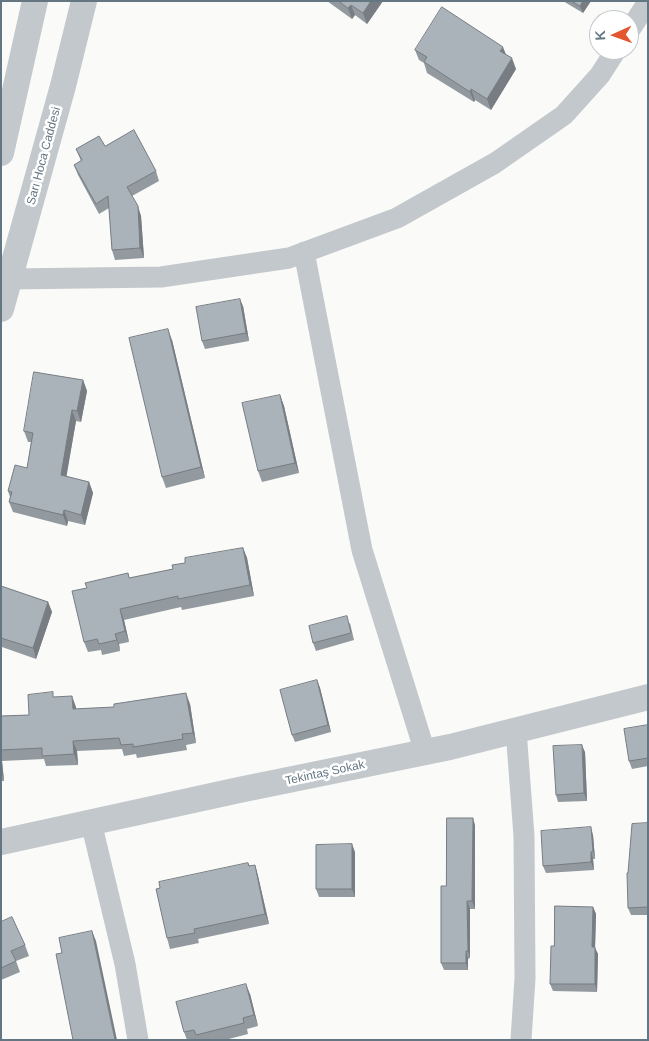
<!DOCTYPE html>
<meta charset="utf-8">
<style>
body{margin:0}
#map{position:relative;width:649px;height:1041px;overflow:hidden;background:#fafaf8;font-family:Arial,sans-serif}
canvas{display:block}
.frame{position:absolute;inset:0;border:2px solid #657683;pointer-events:none}
.north{position:absolute;left:589px;top:10px;width:50px;height:50px;box-sizing:border-box;background:#fff;border:1px solid #c1c8cd;border-radius:50%;rotate:268deg;font-size:14px;font-weight:700;line-height:20px;text-align:center;color:#657683}
.north::after{content:'';display:block;margin:auto;width:18px;height:22px;background:#e4572e;clip-path:polygon(50% 0,100% 100%,50% 72%,0 100%)}
</style>
<div id="map">
<canvas width="649" height="1041"></canvas>
<div class="frame"></div>
<div class="north">K</div>
</div>
<script>
const ctx = document.querySelector('canvas').getContext('2d');
ctx.lineJoin = 'round';
function strokePath(path, color, width, dash) {
  ctx.strokeStyle = color;
  ctx.lineWidth = width;
  ctx.lineCap = dash ? 'butt' : 'round';
  ctx.setLineDash(dash || []);
  ctx.stroke(path);
}
function fill(path, color) {
  ctx.fillStyle = color;
  ctx.fill(path, 'evenodd');
}
function label(font, color, halo, rows, align = 'center') {
  ctx.font = font + ' Arial,sans-serif';
  ctx.lineWidth = 5;
  ctx.setLineDash([]);
  ctx.textBaseline = 'middle';
  ctx.strokeStyle = halo;
  ctx.fillStyle = color;
  for (const [text, x, y, turn = 0] of rows) {
    ctx.save();
    ctx.translate(x, y);
    ctx.rotate((+turn || 0) * Math.PI / 180);
    ctx.textAlign = isNaN(turn) ? turn : align;
    if (halo) ctx.strokeText(text, 0, 0);
    ctx.fillText(text, 0, 0);
    ctx.restore();
  }
}
strokePath(new Path2D(`
 M 629,31 L 648,2
 M 304,252 L 362,550 L 425,752
 M 10,279 L 161,277 L 289,258 L 397,218 L 495,163 L 564,115 L 600,75 L 616,50
 M 516,730 L 524,836 L 525,978 L 521,1040
 M 91,822 L 125,964 L 138,1040`), '#c3c8cc', 21);
strokePath(new Path2D(`
 M 1,153 L 35,1
 M 1,309 L 63,86 L 84,1
 M 1,842 L 239,790 L 450,747 L 648,697`), '#c3c8cc', 26);
fill(new Path2D(`
 M 327,1 L 383,1 L 367,24 L 355,15 L 352,19 Z
 M 563,1 L 591,1 L 583,13 Z
 M 415,50 L 506,55 L 516,69 L 491,110 L 475,100 L 474,102 L 427,73 L 424,63 L 419,60 Z
 M 105,146 L 156,171 L 159,181 L 132,196 L 141,216 L 144,258 L 115,260 L 112,250 L 109,208 L 99,214 L 78,175 L 74,165 L 81,161 L 76,149 Z
 M 243,306 L 249,341 L 205,349 L 202,341 Z
 M 172,340 L 205,478 L 166,488 L 162,477 Z
 M 83,380 L 87,391 L 81,422 L 76,421 L 66,476 L 89,482 L 93,493 L 85,525 L 68,521 L 67,526 L 13,512 L 9,502 L 10,497 L 8,491 L 27,468 L 31,442 L 28,442 L 24,431 Z
 M 280,395 L 284,406 L 299,473 L 262,482 L 258,471 Z
 M 243,548 L 247,558 L 254,596 L 182,610 L 181,607 L 124,620 L 129,642 L 119,644 L 120,651 L 102,655 L 101,650 L 88,652 L 84,642 L 130,578 L 173,569 L 185,563 Z
 M 1,586 L 48,602 L 52,612 L 36,659 L 2,647 L 1,649 Z
 M 350,623 L 354,640 L 316,651 L 313,643 Z
 M 317,680 L 320,688 L 331,732 L 295,742 L 292,735 Z
 M 54,697 L 76,707 L 76,709 L 190,704 L 196,743 L 186,745 L 187,750 L 137,758 L 136,754 L 124,756 L 122,749 L 77,751 L 78,765 L 46,766 L 44,759 L 2,761 L 4,781 L 1,781 L 1,716 L 29,715 Z
 M 648,725 L 648,766 L 632,769 L 629,761 Z
 M 585,752 L 587,801 L 558,802 L 556,795 Z
 M 648,823 L 648,915 L 631,915 L 628,908 L 628,873 Z
 M 475,825 L 475,909 L 470,909 L 470,958 L 468,959 L 468,970 L 444,970 L 441,963 L 446,886 Z
 M 593,835 L 595,859 L 593,859 L 594,870 L 546,873 L 543,866 Z
 M 355,852 L 355,897 L 319,897 L 316,889 Z
 M 248,863 L 250,866 L 255,865 L 258,876 L 269,924 L 198,939 L 199,943 L 170,949 L 167,938 Z
 M 593,907 L 596,914 L 595,948 L 598,954 L 597,992 L 553,991 L 550,984 L 554,946 Z
 M 1,922 L 25,945 L 29,956 L 16,961 L 20,972 L 1,980 Z
 M 250,994 L 258,1026 L 247,1029 L 248,1034 L 225,1040 L 187,1040 L 184,1032 Z`), '#929a9f');
fill(new Path2D(`
 M 371,1 L 383,1 L 367,24 L 363,13 Z
 M 583,1 L 591,1 L 583,13 L 580,6 Z
 M 351,5 L 355,15 L 352,19 L 348,8 Z
 M 503,47 L 507,57 L 500,51 Z
 M 512,58 L 516,69 L 491,110 L 487,99 Z
 M 471,89 L 475,100 L 474,102 L 470,92 Z
 M 138,206 L 141,216 L 144,258 L 140,248 Z
 M 240,299 L 243,306 L 249,341 L 246,333 Z
 M 168,329 L 172,340 L 205,478 L 201,467 Z
 M 83,380 L 87,391 L 81,422 L 77,411 Z
 M 280,395 L 284,406 L 299,473 L 295,463 Z
 M 72,410 L 76,421 L 65,485 L 61,475 Z
 M 89,482 L 93,493 L 85,525 L 81,515 Z
 M 64,510 L 68,521 L 67,526 L 63,515 Z
 M 243,548 L 247,558 L 254,596 L 250,585 Z
 M 48,602 L 52,612 L 36,659 L 33,648 Z
 M 120,609 L 124,620 L 129,642 L 125,631 Z
 M 115,634 L 119,644 L 120,651 L 117,640 Z
 M 317,680 L 320,688 L 331,732 L 328,725 Z
 M 186,693 L 190,704 L 196,743 L 193,733 Z
 M 72,696 L 76,707 L 77,719 L 73,709 Z
 M 73,741 L 77,751 L 78,765 L 74,754 Z
 M 582,745 L 585,752 L 587,801 L 584,793 Z
 M 1,760 L 2,761 L 4,781 L 1,772 Z
 M 473,818 L 475,825 L 475,909 L 472,901 Z
 M 591,827 L 593,835 L 595,859 L 593,851 Z
 M 352,844 L 355,852 L 355,897 L 352,889 Z
 M 591,852 L 593,859 L 594,870 L 591,862 Z
 M 255,865 L 258,876 L 269,924 L 265,914 Z
 M 467,901 L 470,909 L 470,958 L 468,951 Z
 M 593,907 L 596,914 L 595,948 L 598,954 L 597,992 L 595,984 L 592,947 Z
 M 92,931 L 96,941 L 117,1040 L 115,1040 Z
 M 466,951 L 468,959 L 468,970 L 466,963 Z
 M 246,984 L 250,994 L 258,1026 L 254,1015 Z`), '#777d82');
const building = new Path2D(`
 M 339,1 L 371,1 L 363,13 L 351,5 L 348,8 Z
 M 572,1 L 583,1 L 580,6 Z
 M 442,7 L 503,47 L 500,51 L 512,58 L 487,99 L 471,89 L 470,92 L 424,62 L 427,57 L 415,50 Z
 M 134,130 L 156,171 L 127,187 L 138,206 L 140,248 L 112,250 L 108,196 L 96,204 L 74,165 L 82,160 L 76,149 L 99,136 L 105,146 Z
 M 240,299 L 246,333 L 202,341 L 196,307 Z
 M 168,329 L 201,467 L 162,477 L 129,338 Z
 M 34,372 L 83,380 L 77,411 L 72,410 L 61,475 L 89,482 L 81,515 L 64,510 L 63,515 L 9,502 L 12,492 L 8,491 L 15,465 L 27,468 L 33,433 L 24,431 Z
 M 280,395 L 295,463 L 258,471 L 242,403 Z
 M 243,548 L 250,585 L 178,599 L 178,596 L 120,609 L 125,631 L 115,634 L 117,640 L 99,644 L 97,639 L 84,642 L 72,591 L 87,588 L 85,583 L 128,573 L 129,578 L 173,569 L 172,565 L 185,563 L 185,558 Z
 M 1,586 L 48,602 L 33,648 L 1,638 Z
 M 347,616 L 351,633 L 313,643 L 309,626 Z
 M 317,680 L 328,725 L 292,735 L 280,690 Z
 M 53,692 L 53,697 L 72,696 L 73,709 L 114,707 L 114,704 L 186,693 L 193,733 L 182,734 L 183,739 L 133,747 L 133,744 L 121,745 L 119,738 L 73,741 L 74,754 L 42,756 L 42,748 L 1,750 L 1,716 L 29,715 L 28,695 Z
 M 648,725 L 648,758 L 629,761 L 624,729 Z
 M 582,745 L 584,793 L 556,795 L 553,746 Z
 M 447,818 L 473,818 L 472,901 L 467,901 L 468,951 L 466,951 L 466,963 L 441,963 L 441,886 L 446,886 Z
 M 648,823 L 648,907 L 628,908 L 627,873 L 628,873 L 632,824 Z
 M 591,827 L 593,851 L 591,852 L 591,862 L 543,866 L 541,831 Z
 M 352,844 L 352,889 L 316,889 L 316,845 Z
 M 248,863 L 249,866 L 255,865 L 265,914 L 194,929 L 195,933 L 167,938 L 156,889 L 160,888 L 159,882 Z
 M 555,906 L 593,907 L 592,947 L 595,947 L 595,984 L 550,984 L 551,946 L 554,946 Z
 M 12,917 L 25,945 L 11,951 L 16,961 L 1,968 L 1,922 Z
 M 92,931 L 115,1040 L 73,1040 L 56,954 L 62,953 L 59,938 Z
 M 246,984 L 254,1015 L 243,1018 L 244,1023 L 196,1035 L 194,1030 L 184,1032 L 176,1002 Z`);
fill(building, '#aab3b9');
strokePath(building, '#777d82', 1);
label('12px', '#657683', '#fff', [
 ["Sarı Hoca Caddesi",44,156,-75],
 ["Tekintaş Sokak",325,773,-12]
]);
</script>
